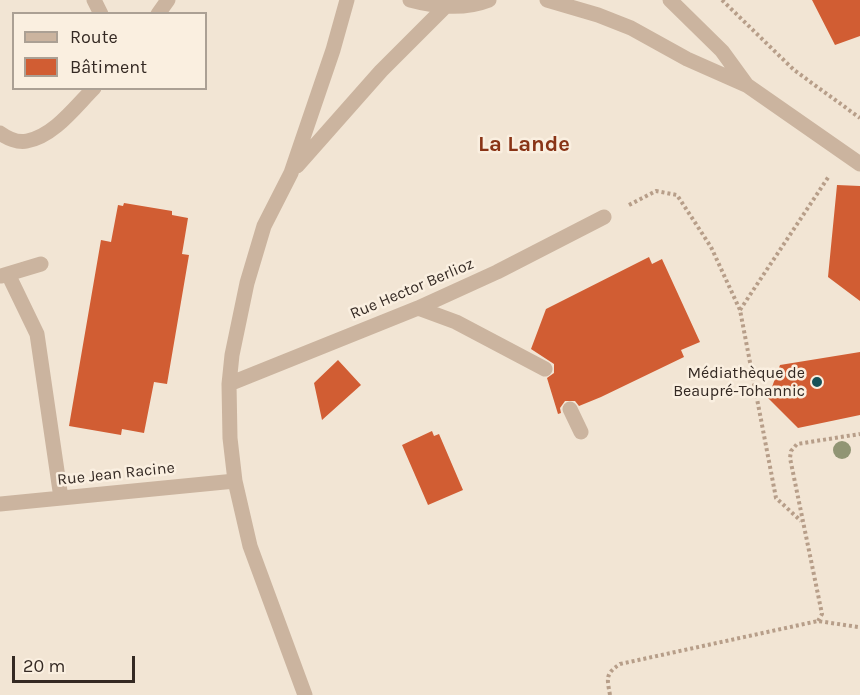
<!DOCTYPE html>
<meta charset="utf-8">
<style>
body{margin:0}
#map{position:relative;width:860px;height:695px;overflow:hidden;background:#f2e5d4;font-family:Karla,sans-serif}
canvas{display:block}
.legend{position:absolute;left:12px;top:12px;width:195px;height:78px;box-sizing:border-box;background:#faefe0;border:2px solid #aba094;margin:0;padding:8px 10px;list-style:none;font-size:18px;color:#342923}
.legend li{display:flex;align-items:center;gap:12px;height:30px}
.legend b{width:30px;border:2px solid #aba094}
.scale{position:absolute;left:12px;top:656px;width:123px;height:27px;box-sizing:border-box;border:3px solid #342923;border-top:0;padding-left:8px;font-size:18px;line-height:21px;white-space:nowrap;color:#342923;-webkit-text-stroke:4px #faefe0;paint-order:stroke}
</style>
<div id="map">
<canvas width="860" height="695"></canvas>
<ul class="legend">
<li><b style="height:8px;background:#cbb49f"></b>Route</li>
<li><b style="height:16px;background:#d15d33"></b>Bâtiment</li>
</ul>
<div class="scale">20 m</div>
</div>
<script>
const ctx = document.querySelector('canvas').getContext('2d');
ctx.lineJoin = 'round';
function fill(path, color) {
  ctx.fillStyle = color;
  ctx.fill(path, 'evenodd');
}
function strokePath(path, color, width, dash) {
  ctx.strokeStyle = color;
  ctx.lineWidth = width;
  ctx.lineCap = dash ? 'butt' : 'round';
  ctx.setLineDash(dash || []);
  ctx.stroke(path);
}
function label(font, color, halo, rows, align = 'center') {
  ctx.font = font + ' Karla,sans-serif';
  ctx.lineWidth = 5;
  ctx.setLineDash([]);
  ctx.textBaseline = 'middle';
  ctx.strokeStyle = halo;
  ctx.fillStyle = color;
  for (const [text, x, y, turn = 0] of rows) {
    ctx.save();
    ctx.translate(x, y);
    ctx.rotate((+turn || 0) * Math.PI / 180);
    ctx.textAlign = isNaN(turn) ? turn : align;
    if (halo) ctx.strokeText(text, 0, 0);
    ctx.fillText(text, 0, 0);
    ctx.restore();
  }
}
fill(new Path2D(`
 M 812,0 L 860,0 L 860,36 L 835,45 Z
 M 837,185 L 860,186 L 860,301 L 828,277 Z
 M 124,203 L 172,211 L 172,215 L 188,218 L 182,254 L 189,255 L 167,384 L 154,382 L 144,433 L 122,429 L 121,435 L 69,426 L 101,240 L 111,242 L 118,205 L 123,206 Z
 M 649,257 L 652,264 L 662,259 L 700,342 L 681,350 L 684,357 L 601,397 L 579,406 L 575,401 L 565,401 L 560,408 L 561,413 L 558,414 L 547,378 L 554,373 L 554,364 L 531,349 L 546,309 Z
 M 860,352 L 860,415 L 798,428 L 768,398 L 780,365 Z
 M 338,360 L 361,385 L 322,420 L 314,383 Z
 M 432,431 L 434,436 L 439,434 L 463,490 L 428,505 L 402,445 Z`), '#d15d33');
strokePath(new Path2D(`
 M 722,0 L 794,70 L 860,118
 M 629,205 L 656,191 L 677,195 L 711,247 L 740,310 L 776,498 L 801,521
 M 740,310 L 829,176
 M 818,621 L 822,614 L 790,458 L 791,451 L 797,444 L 860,434
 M 610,695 C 607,678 605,674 620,664 L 818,621 L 858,627`), '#b79e89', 4, [3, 3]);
strokePath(new Path2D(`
 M 94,0 L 101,14
 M 410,0 C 436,7 464,10 489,0
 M 547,0 L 598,15 L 631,28 L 687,59 L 748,86 L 860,164
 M 670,0 L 722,51 L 746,84
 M 158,14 L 168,0
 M 0,133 C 7,138 18,143 27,141 C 54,136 75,107 94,88
 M 297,166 L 381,71 L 445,7
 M 8,274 L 37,334 L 61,498
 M 1,276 L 41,264
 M 418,308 L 456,322 L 545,369
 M 229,384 L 418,308 L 497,272 L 604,217
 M 570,409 L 581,432
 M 0,504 L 235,481
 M 305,695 L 250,546 L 235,481 L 230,438 L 229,384 L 232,355 L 247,283 L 264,226 L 291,173 L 333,50 L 347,0`), '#cbb49f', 15);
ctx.fillStyle = '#919574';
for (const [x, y] of [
 [842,450]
]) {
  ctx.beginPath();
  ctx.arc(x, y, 9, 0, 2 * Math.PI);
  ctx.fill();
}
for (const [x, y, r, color] of [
 [817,382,6,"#165258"]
]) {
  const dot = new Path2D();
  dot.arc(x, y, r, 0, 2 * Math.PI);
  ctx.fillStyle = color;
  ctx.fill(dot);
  strokePath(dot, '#faefe0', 2);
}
label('16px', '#342923', '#faefe0', [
 ["Rue Hector Berlioz",412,289,-23],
 ["Rue Jean Racine",116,474,-6]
]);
label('16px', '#342923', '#faefe0', [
 ["Médiathèque de",805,373],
 ["Beaupré-Tohannic",805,391]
], 'right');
label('bold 22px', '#893416', '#faefe0', [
 ["La Lande",524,145]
]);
</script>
